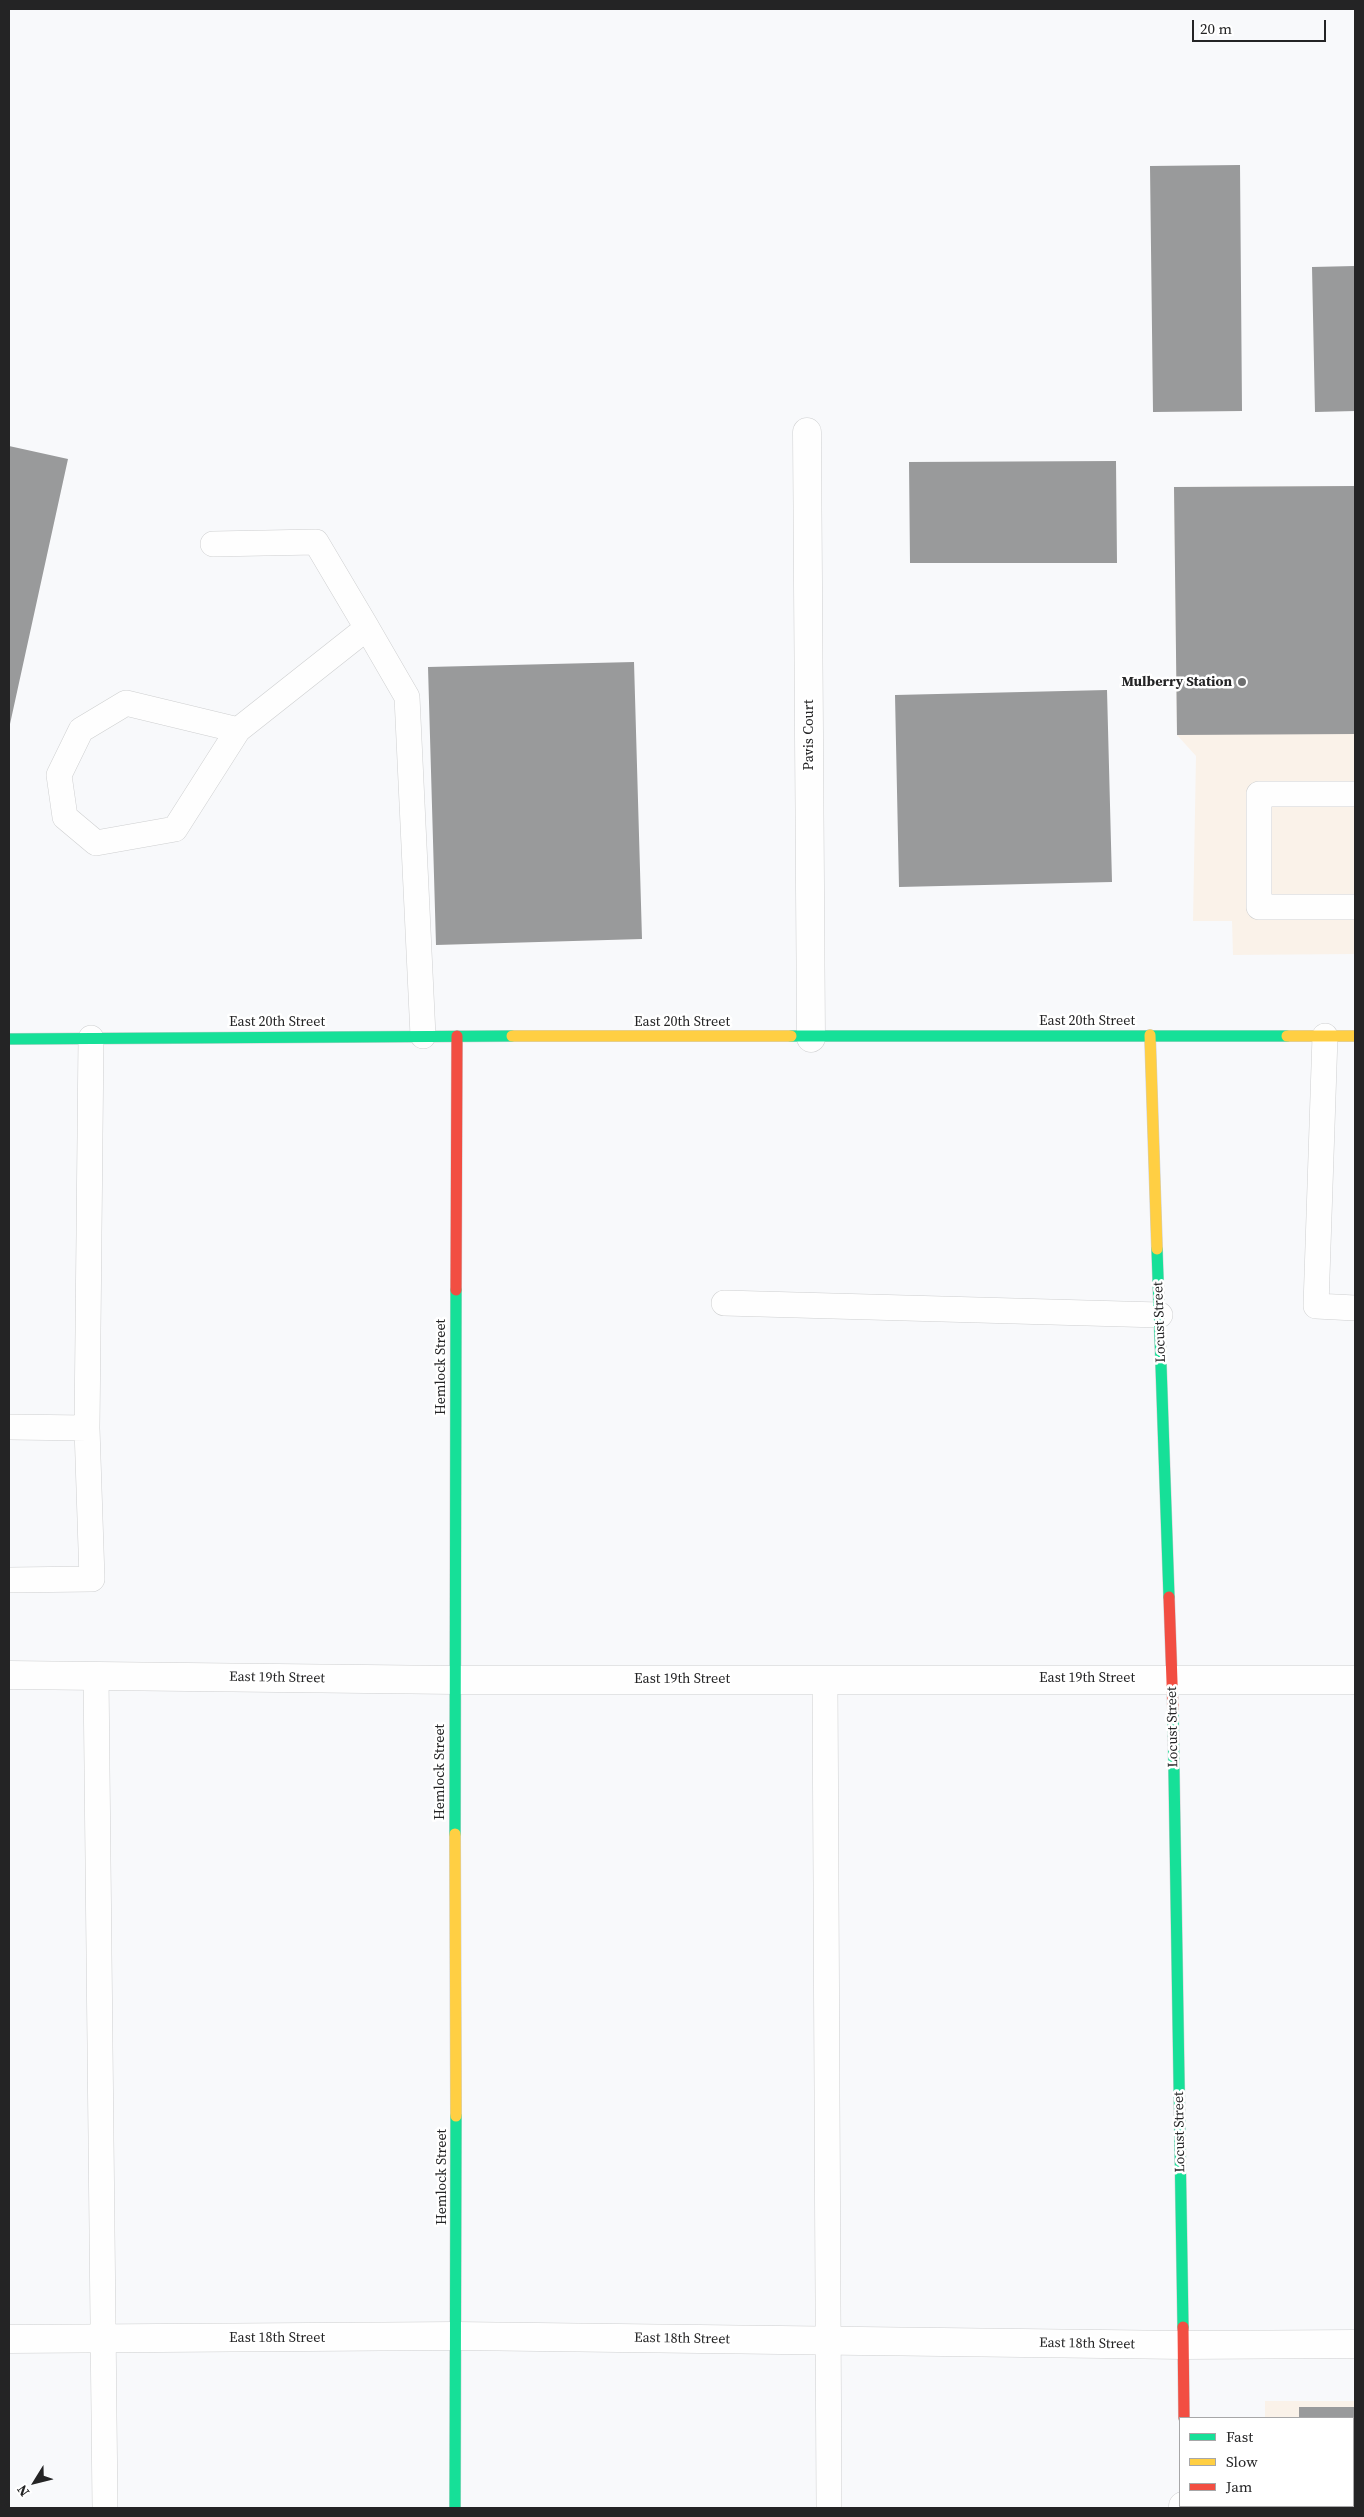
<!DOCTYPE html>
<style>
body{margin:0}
#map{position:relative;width:1364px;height:2517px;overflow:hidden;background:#f8f9fb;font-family:"Source Serif 4",serif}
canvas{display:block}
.frame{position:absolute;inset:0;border:10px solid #242425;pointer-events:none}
.legend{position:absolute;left:1179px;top:2417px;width:175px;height:90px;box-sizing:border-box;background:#fff;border:1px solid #a7a7a8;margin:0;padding:6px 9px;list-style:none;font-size:15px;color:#242425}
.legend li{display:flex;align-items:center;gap:10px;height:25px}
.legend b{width:25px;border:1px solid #a7a7a8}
.north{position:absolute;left:10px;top:2457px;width:50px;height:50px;-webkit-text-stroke:4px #fff;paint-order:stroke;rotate:234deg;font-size:14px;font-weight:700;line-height:20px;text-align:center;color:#242425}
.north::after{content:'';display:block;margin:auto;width:18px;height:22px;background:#242425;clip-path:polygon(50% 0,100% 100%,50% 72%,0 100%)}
.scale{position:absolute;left:1192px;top:20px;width:134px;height:22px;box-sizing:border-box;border:2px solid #242425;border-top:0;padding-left:6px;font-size:15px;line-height:18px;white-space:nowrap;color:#242425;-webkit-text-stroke:4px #fff;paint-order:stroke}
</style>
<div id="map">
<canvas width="1364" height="2517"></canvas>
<div class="frame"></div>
<ul class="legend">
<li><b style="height:6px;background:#16e098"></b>Fast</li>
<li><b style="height:6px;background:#ffcf43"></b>Slow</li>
<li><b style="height:6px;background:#f24e42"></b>Jam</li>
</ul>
<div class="north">N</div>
<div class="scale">20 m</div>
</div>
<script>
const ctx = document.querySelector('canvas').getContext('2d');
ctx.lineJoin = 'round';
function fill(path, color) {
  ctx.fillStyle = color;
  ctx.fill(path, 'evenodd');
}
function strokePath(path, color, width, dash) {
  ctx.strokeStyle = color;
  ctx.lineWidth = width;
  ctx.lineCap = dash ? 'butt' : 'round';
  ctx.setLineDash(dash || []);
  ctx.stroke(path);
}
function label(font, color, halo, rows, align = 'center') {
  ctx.font = font + ' "Source Serif 4",serif';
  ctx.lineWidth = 5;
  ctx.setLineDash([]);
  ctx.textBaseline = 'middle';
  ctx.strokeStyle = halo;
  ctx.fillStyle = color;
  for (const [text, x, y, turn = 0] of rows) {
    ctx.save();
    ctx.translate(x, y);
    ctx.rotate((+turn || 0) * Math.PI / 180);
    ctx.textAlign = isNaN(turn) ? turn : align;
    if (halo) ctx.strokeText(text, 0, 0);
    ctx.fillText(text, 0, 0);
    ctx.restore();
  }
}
fill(new Path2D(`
 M 1355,486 L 1355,954 L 1233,955 L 1232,921 L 1193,921 L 1196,756 L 1177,735 L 1174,487 Z
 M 1265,2401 L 1355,2401 L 1355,2508 L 1266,2508 L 1266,2506 L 1353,2506 L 1353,2418 L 1265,2418 Z`), '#faf2e9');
fill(new Path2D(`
 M 1240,165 L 1242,411 L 1153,412 L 1150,166 Z
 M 1355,266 L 1355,411 L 1315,412 L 1312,267 Z
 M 9,446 L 68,459 L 10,724 L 9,724 Z
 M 1116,461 L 1117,563 L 910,563 L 909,462 Z
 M 1355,486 L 1355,734 L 1177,735 L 1174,487 Z
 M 634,662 L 642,939 L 436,945 L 428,667 Z
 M 1107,690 L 1112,882 L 899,887 L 895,695 Z
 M 1299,2407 L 1355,2407 L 1355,2446 L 1353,2446 L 1353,2418 L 1299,2418 Z
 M 1268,2506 L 1322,2506 L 1322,2508 L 1268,2508 Z`), '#999a9b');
const lane = new Path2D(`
 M 213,544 L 316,542 L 367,628
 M 238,730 L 126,703 L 81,730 L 59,775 L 65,817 L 96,843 L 175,829 L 238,730 L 367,628 L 407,697 L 423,1036
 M 1355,794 L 1259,794 L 1259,907 L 1355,907
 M 1325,1036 L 1316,1306 L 1355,1308
 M 724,1303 L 1160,1315
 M 9,1427 L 87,1428 L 91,1038
 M 9,1580 L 92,1579 L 87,1428
 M 96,1675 L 105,2508
 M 825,1679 L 829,2508`);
const street = new Path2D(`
 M 807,432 L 811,1038
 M 9,1675 L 455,1680 L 1355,1680
 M 9,2339 L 457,2336 L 1184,2345 L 1355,2344
 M 1183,2508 L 1183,2506`);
const fast = new Path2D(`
 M 791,1036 L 1287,1036
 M 9,1039 L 512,1036
 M 1157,1249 L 1169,1597
 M 1173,1710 L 1183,2327
 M 455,1834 L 456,1290
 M 455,2508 L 456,2116`);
const slow = new Path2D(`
 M 1150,1035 L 1157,1249
 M 512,1036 L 791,1036
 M 1287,1036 L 1355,1036
 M 455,1834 L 456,2116`);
const jam = new Path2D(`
 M 456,1290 L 457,1036
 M 1169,1597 L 1173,1710
 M 1183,2327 L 1184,2418`);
strokePath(lane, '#cecfd0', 26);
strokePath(street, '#cecfd0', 29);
strokePath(fast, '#cecfd0', 12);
strokePath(slow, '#cecfd0', 12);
strokePath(jam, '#cecfd0', 12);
strokePath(lane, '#fefefe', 25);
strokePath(street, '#fefefe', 28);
strokePath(fast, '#16e098', 11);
strokePath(slow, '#ffcf43', 11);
strokePath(jam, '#f24e42', 11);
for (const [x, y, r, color] of [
 [1242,682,5,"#6e6f70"]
]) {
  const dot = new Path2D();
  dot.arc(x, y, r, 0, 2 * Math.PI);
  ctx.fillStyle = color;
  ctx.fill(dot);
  strokePath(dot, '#fff', 2);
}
label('bold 14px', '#242425', '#fff', [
 ["Mulberry Station",1232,682]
], 'right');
label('14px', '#242425', '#fff', [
 ["Pavis Court",809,735,-90],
 ["East 20th Street",1087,1021],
 ["East 20th Street",277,1022],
 ["East 20th Street",682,1022],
 ["Locust Street",1160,1322,-92],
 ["Hemlock Street",441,1367,-90],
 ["East 19th Street",277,1678,1],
 ["East 19th Street",1087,1678],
 ["East 19th Street",682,1679],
 ["Locust Street",1173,1727,-91],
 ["Hemlock Street",440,1772,-90],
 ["Locust Street",1180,2132,-91],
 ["Hemlock Street",442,2177,-90],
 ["East 18th Street",277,2338],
 ["East 18th Street",682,2339,1],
 ["East 18th Street",1087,2344,1]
]);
</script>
